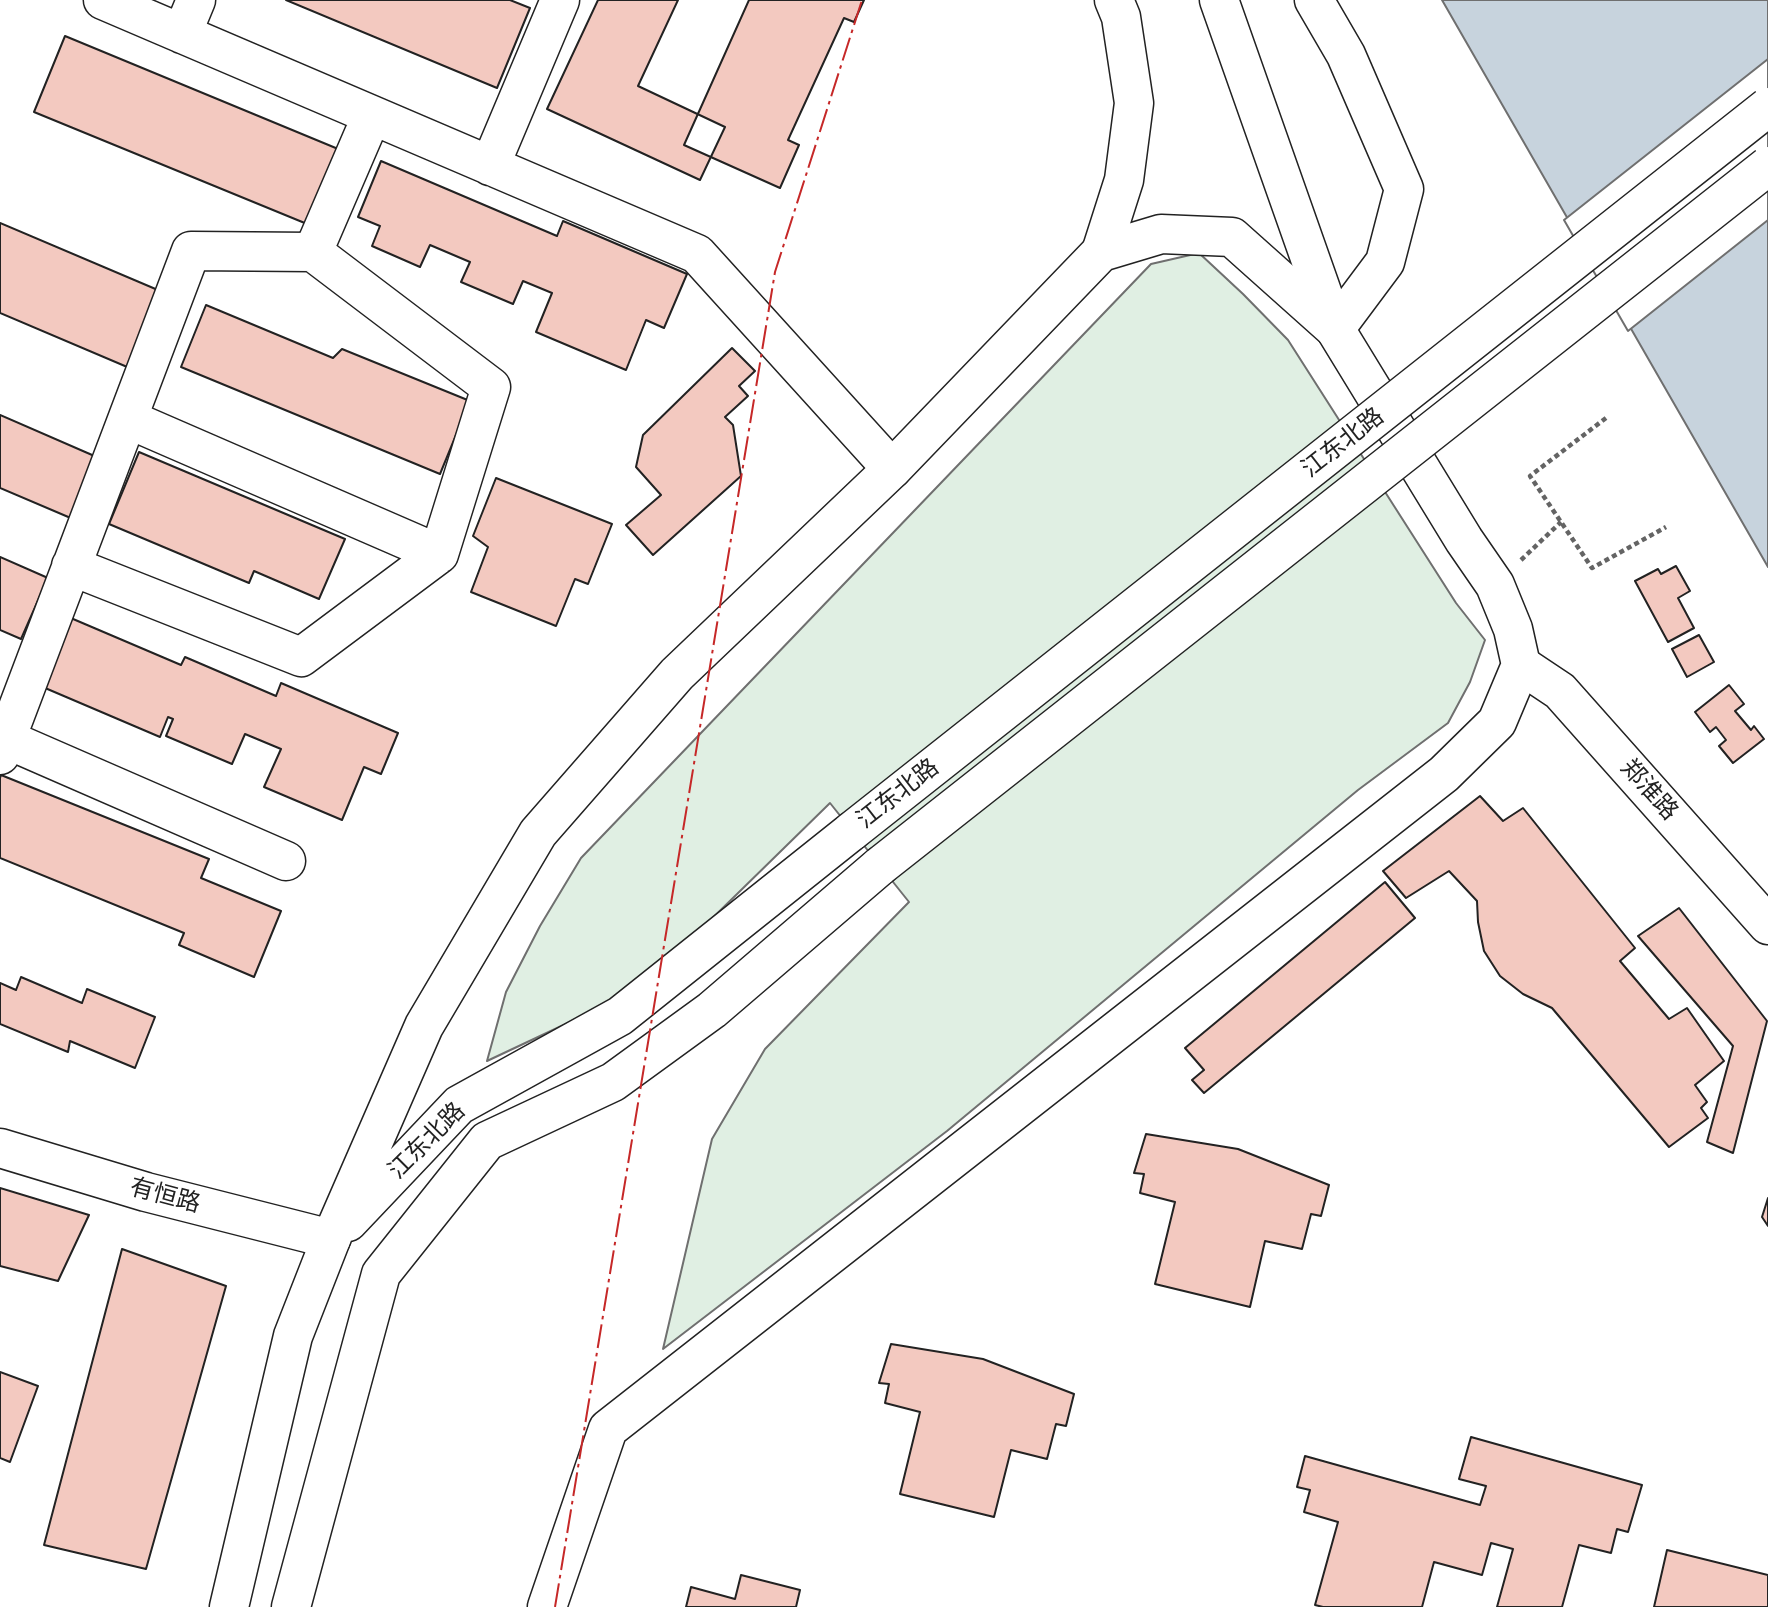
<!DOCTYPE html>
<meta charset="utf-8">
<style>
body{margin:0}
canvas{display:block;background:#fff}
</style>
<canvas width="1768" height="1607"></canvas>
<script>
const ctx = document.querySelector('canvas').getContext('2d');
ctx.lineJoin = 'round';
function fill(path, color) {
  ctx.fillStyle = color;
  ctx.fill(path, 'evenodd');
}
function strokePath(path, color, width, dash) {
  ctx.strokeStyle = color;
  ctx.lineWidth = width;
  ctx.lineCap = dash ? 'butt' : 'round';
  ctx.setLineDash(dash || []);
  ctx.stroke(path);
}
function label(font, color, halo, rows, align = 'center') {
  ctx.font = font + ' Figtree,"Noto Sans SC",sans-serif';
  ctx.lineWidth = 5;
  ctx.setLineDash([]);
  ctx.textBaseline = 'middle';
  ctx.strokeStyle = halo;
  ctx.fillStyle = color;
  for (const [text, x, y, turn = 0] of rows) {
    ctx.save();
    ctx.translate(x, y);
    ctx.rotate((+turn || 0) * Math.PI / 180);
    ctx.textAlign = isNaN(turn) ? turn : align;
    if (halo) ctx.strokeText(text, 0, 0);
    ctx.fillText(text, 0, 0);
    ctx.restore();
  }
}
const green = new Path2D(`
 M 1199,253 L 1243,294 L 1288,340 L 1456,603 L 1485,640 L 1470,682 L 1448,723 L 1358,790 L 947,1131 L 663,1349 L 712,1139 L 765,1049 L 909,902 L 830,803 L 640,989 L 487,1061 L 506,992 L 540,926 L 581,858 L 1151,264 Z`);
fill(green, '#e0efe3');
strokePath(green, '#6f6f6f', 2);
const water = new Path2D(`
 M 1442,0 L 1768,0 L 1768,567 Z`);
fill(water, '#c7d3dd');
strokePath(water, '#6f6f6f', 2);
const pier = new Path2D(`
 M 1768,59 L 1768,220 L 1628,331 L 1564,220 Z`);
fill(pier, '#fff');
strokePath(pier, '#6f6f6f', 2);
const building = new Path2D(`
 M 286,0 L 510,0 L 530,8 L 497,88 Z
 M 598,0 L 678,0 L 638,86 L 725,127 L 700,180 L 547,109 Z
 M 749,0 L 864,0 L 854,22 L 844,18 L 788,140 L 799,145 L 780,188 L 684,145 Z
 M 65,36 L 343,151 L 312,226 L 34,112 Z
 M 381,161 L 557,236 L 563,221 L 687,274 L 664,328 L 646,320 L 626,370 L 536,332 L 552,293 L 523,281 L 513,304 L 461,282 L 470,262 L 430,245 L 420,267 L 372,246 L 380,226 L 358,217 Z
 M 0,223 L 172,296 L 139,372 L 0,313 Z
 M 206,305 L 333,358 L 342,349 L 470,401 L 440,474 L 181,367 Z
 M 732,348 L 755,371 L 739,386 L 748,396 L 725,417 L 733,425 L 741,476 L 653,555 L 626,525 L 661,495 L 636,467 L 643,435 Z
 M 0,415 L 99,458 L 73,519 L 0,488 Z
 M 139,452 L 345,539 L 319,599 L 254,571 L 249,583 L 109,524 Z
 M 496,478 L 612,524 L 588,584 L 575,579 L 556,626 L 471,592 L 488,547 L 473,536 Z
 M 0,557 L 48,578 L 21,639 L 0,630 Z
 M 1676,566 L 1690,591 L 1678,598 L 1694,628 L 1668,642 L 1635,581 L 1658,569 L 1661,574 Z
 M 59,613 L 181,665 L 185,657 L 276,696 L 281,683 L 398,733 L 381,774 L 364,767 L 342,820 L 264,787 L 281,749 L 245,734 L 232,764 L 166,736 L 173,719 L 168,717 L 160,737 L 31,682 Z
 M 1699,635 L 1714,662 L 1687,677 L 1672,649 Z
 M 1729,685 L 1744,704 L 1735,711 L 1751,730 L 1754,726 L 1764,739 L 1733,763 L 1719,746 L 1726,740 L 1716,727 L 1710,732 L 1695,712 Z
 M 1,775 L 209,859 L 201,878 L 281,911 L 254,977 L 179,945 L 184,933 L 0,858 L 0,778 Z
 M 1480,796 L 1503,821 L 1523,808 L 1635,948 L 1620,961 L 1669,1019 L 1687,1008 L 1724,1061 L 1695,1085 L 1707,1102 L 1701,1108 L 1708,1118 L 1669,1147 L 1552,1008 L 1523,994 L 1500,976 L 1484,951 L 1478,922 L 1477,901 L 1449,871 L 1406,898 L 1383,871 Z
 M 1385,882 L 1415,918 L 1204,1093 L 1192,1080 L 1204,1070 L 1185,1048 Z
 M 1679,908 L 1767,1021 L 1733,1153 L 1707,1142 L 1733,1046 L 1638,936 Z
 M 21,977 L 82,1003 L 87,989 L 155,1017 L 135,1068 L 70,1041 L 68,1052 L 0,1024 L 0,983 L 16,990 Z
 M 1146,1134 L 1238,1149 L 1329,1185 L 1321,1216 L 1311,1214 L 1302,1249 L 1265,1241 L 1250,1307 L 1155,1284 L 1175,1202 L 1140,1193 L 1144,1174 L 1134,1173 Z
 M 0,1188 L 89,1215 L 58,1281 L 0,1266 Z
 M 1768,1198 L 1768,1226 L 1762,1217 Z
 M 122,1249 L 226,1286 L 146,1569 L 44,1545 Z
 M 891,1344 L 983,1359 L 1074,1394 L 1066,1426 L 1056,1424 L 1047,1459 L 1011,1450 L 994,1517 L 900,1494 L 920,1412 L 885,1403 L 889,1384 L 879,1383 Z
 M 0,1372 L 38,1386 L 10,1462 L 0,1458 Z
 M 1471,1437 L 1642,1485 L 1628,1532 L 1617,1529 L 1611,1553 L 1579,1545 L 1562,1607 L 1497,1607 L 1513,1549 L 1491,1543 L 1482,1575 L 1434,1562 L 1422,1607 L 1323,1607 L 1315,1605 L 1338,1522 L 1304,1512 L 1310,1490 L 1297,1487 L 1305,1456 L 1480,1505 L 1486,1486 L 1459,1479 Z
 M 1667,1550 L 1768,1575 L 1768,1607 L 1654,1607 Z
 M 741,1575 L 800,1590 L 796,1607 L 686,1607 L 691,1587 L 735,1599 Z`);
fill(building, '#f3c9c0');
strokePath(building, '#222', 2);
const minor = new Path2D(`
 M 103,0 L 697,254 L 892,469
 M 1314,0 L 1346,55 L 1404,189 L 1385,262 L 1335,329
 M 182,34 L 196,0
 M 490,166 L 560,0
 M 128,419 L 439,554
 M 71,566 L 301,657 L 439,554 L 491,387 L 313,252
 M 1521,665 L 1560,691 L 1768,925
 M 6,739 L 286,861
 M 0,755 L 191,251 L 313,252 L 372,115
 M 0,1148 L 146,1192 L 331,1239`);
const major = new Path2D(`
 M 348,1222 L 459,1105 L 620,1016 L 852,831
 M 229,1607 L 293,1336 L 331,1239 L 424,1026 L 538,833 L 677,674 L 892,469 L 1101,252 L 1161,234 L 1232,237 L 1335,329 L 1464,540 L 1495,585 L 1513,629 L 1521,665 L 1497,722 L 1444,774 L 608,1429 L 547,1607
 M 291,1607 L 381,1274 L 487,1141 L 613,1082 L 712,1010 L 880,866`);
const highway = new Path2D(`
 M 1219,0 L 1335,329
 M 1101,252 L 1124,180 L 1134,103 L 1121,17 L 1114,0`);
strokePath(minor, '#222', 41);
strokePath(major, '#222', 41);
strokePath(highway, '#222', 41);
strokePath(new Path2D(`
 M 1606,418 L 1530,476 L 1592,568 L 1666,527
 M 1521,560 L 1561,522`), '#646464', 4.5, [5, 3.5]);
strokePath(minor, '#fff', 38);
strokePath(major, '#fff', 38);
strokePath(highway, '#fff', 38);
const majorBridge = new Path2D(`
 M 852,831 L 1768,107
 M 880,866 L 1768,166`);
strokePath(majorBridge, '#222', 41, []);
strokePath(majorBridge, '#fff', 38);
strokePath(new Path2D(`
 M 555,1607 L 775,272 L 862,0`), '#c62828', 2, [24, 5, 3.5, 5]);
label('24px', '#222', '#fff', [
 ["江东北路",1343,443,-38],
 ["郑淮路",1649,790,48],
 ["江东北路",898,794,-38],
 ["江东北路",427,1141,-45],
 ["有恒路",165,1196,15]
]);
</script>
